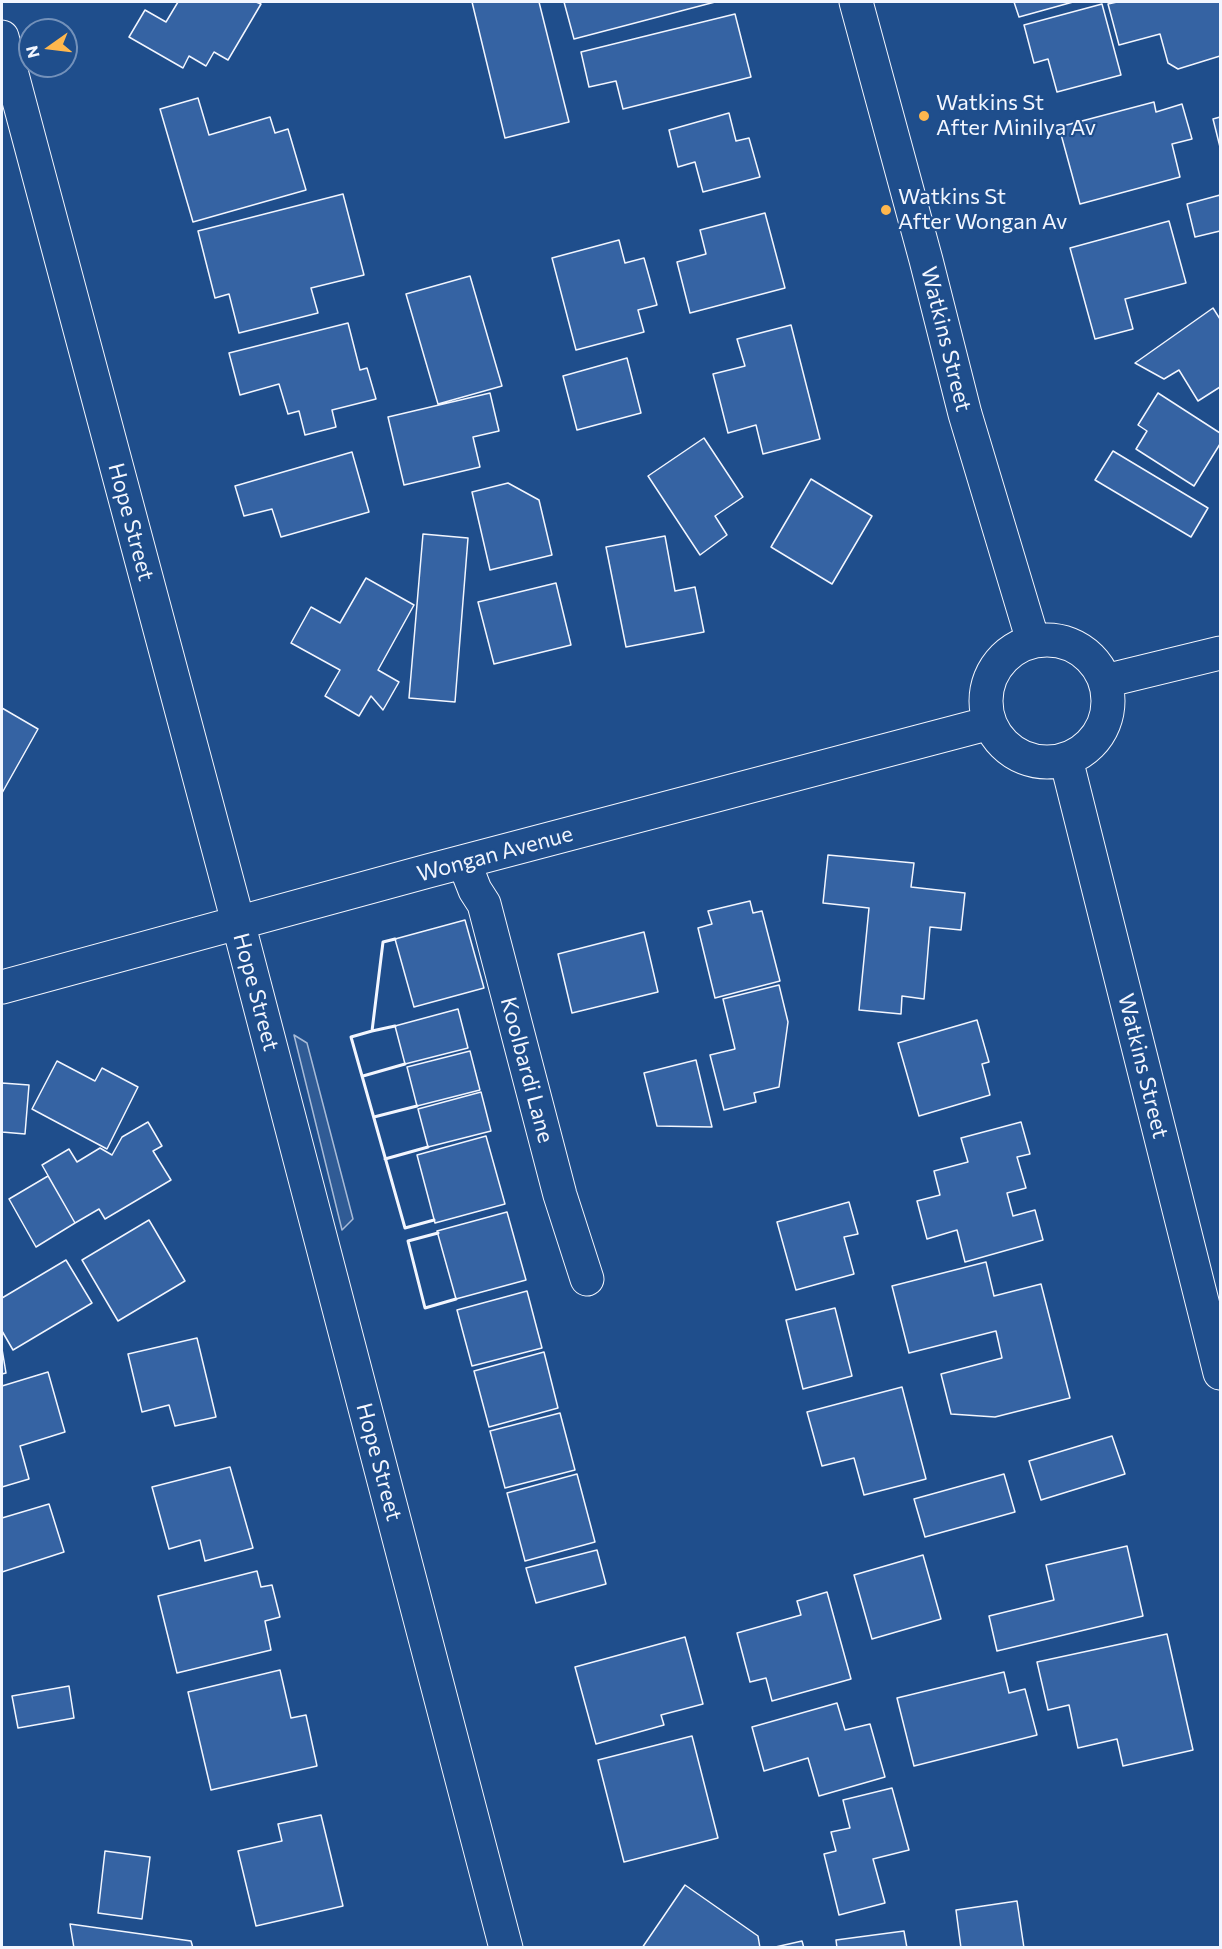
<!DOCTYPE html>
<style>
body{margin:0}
#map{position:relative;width:1222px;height:1949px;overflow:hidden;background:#1f4e8c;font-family:Commissioner,sans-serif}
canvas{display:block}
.frame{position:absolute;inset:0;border:3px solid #f2f6ff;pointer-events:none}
.north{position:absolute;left:18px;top:18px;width:60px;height:60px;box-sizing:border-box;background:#1f4e8c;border:2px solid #7391ba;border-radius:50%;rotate:256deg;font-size:16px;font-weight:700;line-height:24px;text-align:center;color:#f2f6ff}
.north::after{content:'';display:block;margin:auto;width:21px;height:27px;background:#ffb74d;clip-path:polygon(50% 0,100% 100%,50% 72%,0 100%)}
</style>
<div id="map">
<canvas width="1222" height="1949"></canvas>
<div class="frame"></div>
<div class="north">N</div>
</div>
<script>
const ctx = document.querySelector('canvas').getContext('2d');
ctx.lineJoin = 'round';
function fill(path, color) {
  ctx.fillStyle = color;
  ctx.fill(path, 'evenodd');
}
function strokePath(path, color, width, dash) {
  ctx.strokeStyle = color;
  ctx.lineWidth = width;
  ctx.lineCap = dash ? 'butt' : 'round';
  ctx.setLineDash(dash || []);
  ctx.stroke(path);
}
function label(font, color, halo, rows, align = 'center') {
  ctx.font = font + ' Commissioner,sans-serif';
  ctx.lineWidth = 4.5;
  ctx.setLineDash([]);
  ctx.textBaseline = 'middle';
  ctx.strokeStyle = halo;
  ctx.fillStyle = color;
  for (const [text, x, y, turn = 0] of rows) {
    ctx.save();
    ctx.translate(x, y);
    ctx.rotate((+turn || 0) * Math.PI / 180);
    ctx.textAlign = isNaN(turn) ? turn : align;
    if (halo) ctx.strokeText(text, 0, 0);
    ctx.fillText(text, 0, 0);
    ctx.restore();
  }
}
const parking = new Path2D(`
 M 294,1035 L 307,1043 L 353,1219 L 342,1230 Z`);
fill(parking, '#305b95');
strokePath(parking, '#a8bbd7', 1.5);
const building = new Path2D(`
 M 178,2 L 256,2 L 261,4 L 228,60 L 214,52 L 206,66 L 189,56 L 183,68 L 129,37 L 145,10 L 166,22 Z
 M 472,2 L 539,2 L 569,122 L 505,138 Z
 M 564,2 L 715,2 L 574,39 Z
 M 1014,2 L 1073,2 L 1019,17 Z
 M 1117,2 L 1220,2 L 1220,56 L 1178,69 L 1168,63 L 1160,34 L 1119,45 L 1108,4 Z
 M 1102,4 L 1121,75 L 1057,92 L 1048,59 L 1034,63 L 1024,25 Z
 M 735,14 L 751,77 L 623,109 L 616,81 L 589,87 L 581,52 Z
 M 198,98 L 209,135 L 270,117 L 275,133 L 288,129 L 306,190 L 193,222 L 160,109 Z
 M 1154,102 L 1156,112 L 1182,104 L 1192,139 L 1172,144 L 1180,177 L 1080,204 L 1059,127 Z
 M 729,113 L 736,141 L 749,138 L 760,177 L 703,192 L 695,162 L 678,167 L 669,130 Z
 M 1220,117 L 1220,147 L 1213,119 Z
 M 343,194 L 364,275 L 311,288 L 318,313 L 239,333 L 229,294 L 215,298 L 198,231 Z
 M 1220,195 L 1220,231 L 1195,237 L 1187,204 Z
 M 765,213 L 785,288 L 690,313 L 677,262 L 706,254 L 700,230 Z
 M 1169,221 L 1186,283 L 1125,299 L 1133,329 L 1095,339 L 1070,248 Z
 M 619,240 L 625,263 L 644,258 L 657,305 L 638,310 L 644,332 L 576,350 L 552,258 Z
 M 470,276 L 502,386 L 438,404 L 406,294 Z
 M 1213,308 L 1220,319 L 1220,387 L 1198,401 L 1179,370 L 1164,379 L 1135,363 Z
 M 348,323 L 360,370 L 367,368 L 376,399 L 332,410 L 336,427 L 305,435 L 299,411 L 288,414 L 279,384 L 240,395 L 229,353 Z
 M 791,325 L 820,439 L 763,454 L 756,425 L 728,433 L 713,374 L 745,366 L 737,339 Z
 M 627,358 L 641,413 L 577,430 L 563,376 Z
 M 490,393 L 499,431 L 473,437 L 480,467 L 404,485 L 388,417 Z
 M 1158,393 L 1220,433 L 1220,444 L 1194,486 L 1136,449 L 1147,431 L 1138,425 Z
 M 704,438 L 743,497 L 715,516 L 727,535 L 700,555 L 648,476 Z
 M 1113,451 L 1208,508 L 1191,537 L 1095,480 Z
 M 352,452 L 369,512 L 281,537 L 272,509 L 244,516 L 235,486 Z
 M 811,479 L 872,516 L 832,584 L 771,547 Z
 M 508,483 L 539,500 L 552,555 L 490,570 L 472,492 Z
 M 423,534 L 468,538 L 455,702 L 409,698 Z
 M 665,536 L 675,591 L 695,587 L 704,632 L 626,647 L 606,547 Z
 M 366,578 L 414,605 L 378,670 L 399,682 L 383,710 L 371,696 L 359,716 L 325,696 L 340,670 L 291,643 L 311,607 L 340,623 Z
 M 556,583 L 571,645 L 494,664 L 478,602 Z
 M 2,708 L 38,729 L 2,793 Z
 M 828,855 L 914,863 L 911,887 L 965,893 L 961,930 L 930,927 L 924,999 L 902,996 L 901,1014 L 859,1010 L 869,908 L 823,903 Z
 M 750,901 L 753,913 L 762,911 L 780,981 L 715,998 L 698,928 L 712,924 L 708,911 Z
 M 465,920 L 484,988 L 414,1007 L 395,939 Z
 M 644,932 L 658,992 L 572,1013 L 558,954 Z
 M 779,985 L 788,1022 L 779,1087 L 754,1093 L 756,1102 L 724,1110 L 710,1055 L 735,1049 L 723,999 Z
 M 458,1009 L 468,1048 L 405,1064 L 395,1026 Z
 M 977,1020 L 989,1062 L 982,1064 L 990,1095 L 919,1116 L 898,1043 Z
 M 470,1051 L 480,1090 L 417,1106 L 407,1067 Z
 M 696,1060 L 712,1127 L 657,1126 L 644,1073 Z
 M 57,1061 L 95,1081 L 102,1068 L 138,1087 L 107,1149 L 32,1109 Z
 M 2,1083 L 29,1085 L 25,1134 L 2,1132 Z
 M 481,1092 L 491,1131 L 428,1147 L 418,1109 Z
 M 148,1122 L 162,1146 L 153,1151 L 171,1180 L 105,1219 L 99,1209 L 75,1223 L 42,1165 L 69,1149 L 77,1162 L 100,1148 L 112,1155 L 122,1137 Z
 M 1021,1122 L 1030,1154 L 1017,1157 L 1026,1188 L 1007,1193 L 1013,1216 L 1035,1210 L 1043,1240 L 965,1262 L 957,1230 L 927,1239 L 917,1201 L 940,1195 L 934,1171 L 968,1162 L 961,1138 Z
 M 486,1136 L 505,1204 L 435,1223 L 417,1155 Z
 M 48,1176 L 75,1223 L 36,1247 L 9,1199 Z
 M 849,1202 L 858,1234 L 844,1237 L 854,1274 L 796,1290 L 777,1222 Z
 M 507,1212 L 526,1280 L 456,1299 L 437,1231 Z
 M 149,1220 L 185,1281 L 118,1321 L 82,1260 Z
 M 66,1260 L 92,1303 L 13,1350 L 2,1331 L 2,1298 Z
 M 986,1262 L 994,1296 L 1041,1284 L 1070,1398 L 995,1417 L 951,1414 L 941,1374 L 1002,1358 L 996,1331 L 909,1353 L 892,1286 Z
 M 527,1291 L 542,1348 L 472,1366 L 457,1310 Z
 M 835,1308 L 852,1376 L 803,1389 L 786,1320 Z
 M 197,1338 L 216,1417 L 175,1426 L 169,1405 L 142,1412 L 128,1354 Z
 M 2,1349 L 6,1373 L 2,1374 Z
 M 544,1352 L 558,1408 L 489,1427 L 474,1371 Z
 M 48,1372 L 65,1432 L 20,1446 L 29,1479 L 2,1487 L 2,1386 Z
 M 902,1387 L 926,1479 L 864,1495 L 854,1458 L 822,1466 L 807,1412 Z
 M 560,1413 L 575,1470 L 505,1488 L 490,1431 Z
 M 1112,1436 L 1125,1474 L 1041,1500 L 1029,1461 Z
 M 230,1467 L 253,1548 L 205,1561 L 200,1540 L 169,1549 L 152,1487 Z
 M 577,1474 L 595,1542 L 525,1561 L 507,1493 Z
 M 1004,1474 L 1015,1512 L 925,1537 L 914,1499 Z
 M 49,1504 L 64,1552 L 2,1572 L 2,1518 Z
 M 1127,1546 L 1143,1616 L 997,1651 L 989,1616 L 1054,1600 L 1046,1565 Z
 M 597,1550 L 606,1584 L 536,1603 L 526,1568 Z
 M 923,1555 L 941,1619 L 872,1639 L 854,1575 Z
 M 257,1571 L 261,1587 L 272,1585 L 280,1617 L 265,1621 L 271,1650 L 177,1673 L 158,1596 Z
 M 827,1592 L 851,1679 L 772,1701 L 766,1678 L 750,1682 L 737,1633 L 801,1615 L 797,1601 Z
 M 1167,1634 L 1193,1750 L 1123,1766 L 1117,1739 L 1078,1748 L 1069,1705 L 1048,1710 L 1037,1662 Z
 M 685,1637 L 703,1704 L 661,1715 L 664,1725 L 596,1744 L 575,1667 Z
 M 280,1670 L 291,1718 L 306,1715 L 317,1766 L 211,1790 L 188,1692 Z
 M 1004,1672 L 1009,1693 L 1025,1689 L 1037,1735 L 914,1766 L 897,1698 Z
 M 69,1686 L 74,1718 L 18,1728 L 12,1696 Z
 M 837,1703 L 845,1730 L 870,1724 L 885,1777 L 819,1796 L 808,1758 L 764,1771 L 752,1727 Z
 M 692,1736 L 718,1838 L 624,1862 L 598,1760 Z
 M 892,1788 L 909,1850 L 873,1859 L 885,1903 L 839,1915 L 824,1854 L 836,1851 L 831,1832 L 850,1828 L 843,1800 Z
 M 321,1815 L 343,1906 L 256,1926 L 238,1851 L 282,1841 L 278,1824 Z
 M 105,1851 L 150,1857 L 142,1919 L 98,1913 Z
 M 685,1885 L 758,1936 L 760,1948 L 642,1948 Z
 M 1017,1901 L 1024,1948 L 961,1948 L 956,1910 Z
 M 70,1924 L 191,1941 L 193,1948 L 74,1948 Z
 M 904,1931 L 907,1948 L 837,1948 L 836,1940 Z
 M 802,1941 L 804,1948 L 771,1948 Z`);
fill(building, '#3563a3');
strokePath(building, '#f2f6ff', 1.5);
const street = new Path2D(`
 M 856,2 L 926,260 L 965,414 L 1033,641
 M 2,37 L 238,922 L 506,1948
 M986 701a61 61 0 1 1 122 0a61 61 0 1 1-122 0Z
 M 1105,681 L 1220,653
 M 1066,759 L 1220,1373
 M 464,862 L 475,890 L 484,904 L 560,1195 L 587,1279
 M 2,987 L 428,871 L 990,723`);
strokePath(street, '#f2f6ff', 35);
strokePath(street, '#1f4e8c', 33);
strokePath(new Path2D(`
 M 395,939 L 383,942 L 372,1031 L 351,1037 L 405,1228 L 434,1220
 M 372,1031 L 395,1026
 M 363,1076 L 405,1064
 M 374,1117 L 417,1106
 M 385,1159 L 428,1147
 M 438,1233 L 408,1241 L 425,1308 L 456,1299`), '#f2f6ff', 3);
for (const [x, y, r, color] of [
 [924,116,6,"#ffb74d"],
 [886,210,6,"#ffb74d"]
]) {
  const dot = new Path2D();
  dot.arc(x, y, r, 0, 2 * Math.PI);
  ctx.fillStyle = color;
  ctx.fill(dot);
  strokePath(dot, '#1f4e8c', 2);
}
label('22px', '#f2f6ff', '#1f4e8c', [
 ["Watkins St",936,103],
 ["After Minilya Av",936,128],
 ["Watkins St",898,197],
 ["After Wongan Av",898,222]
], 'left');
label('22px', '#f2f6ff', '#1f4e8c', [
 ["Watkins Street",946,339,76],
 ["Hope Street",131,522,75],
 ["Wongan Avenue",495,854,-15],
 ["Hope Street",256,992,75],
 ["Watkins Street",1143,1066,76],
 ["Koolbardi Lane",527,1070,75],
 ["Hope Street",379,1462,75]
]);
</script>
